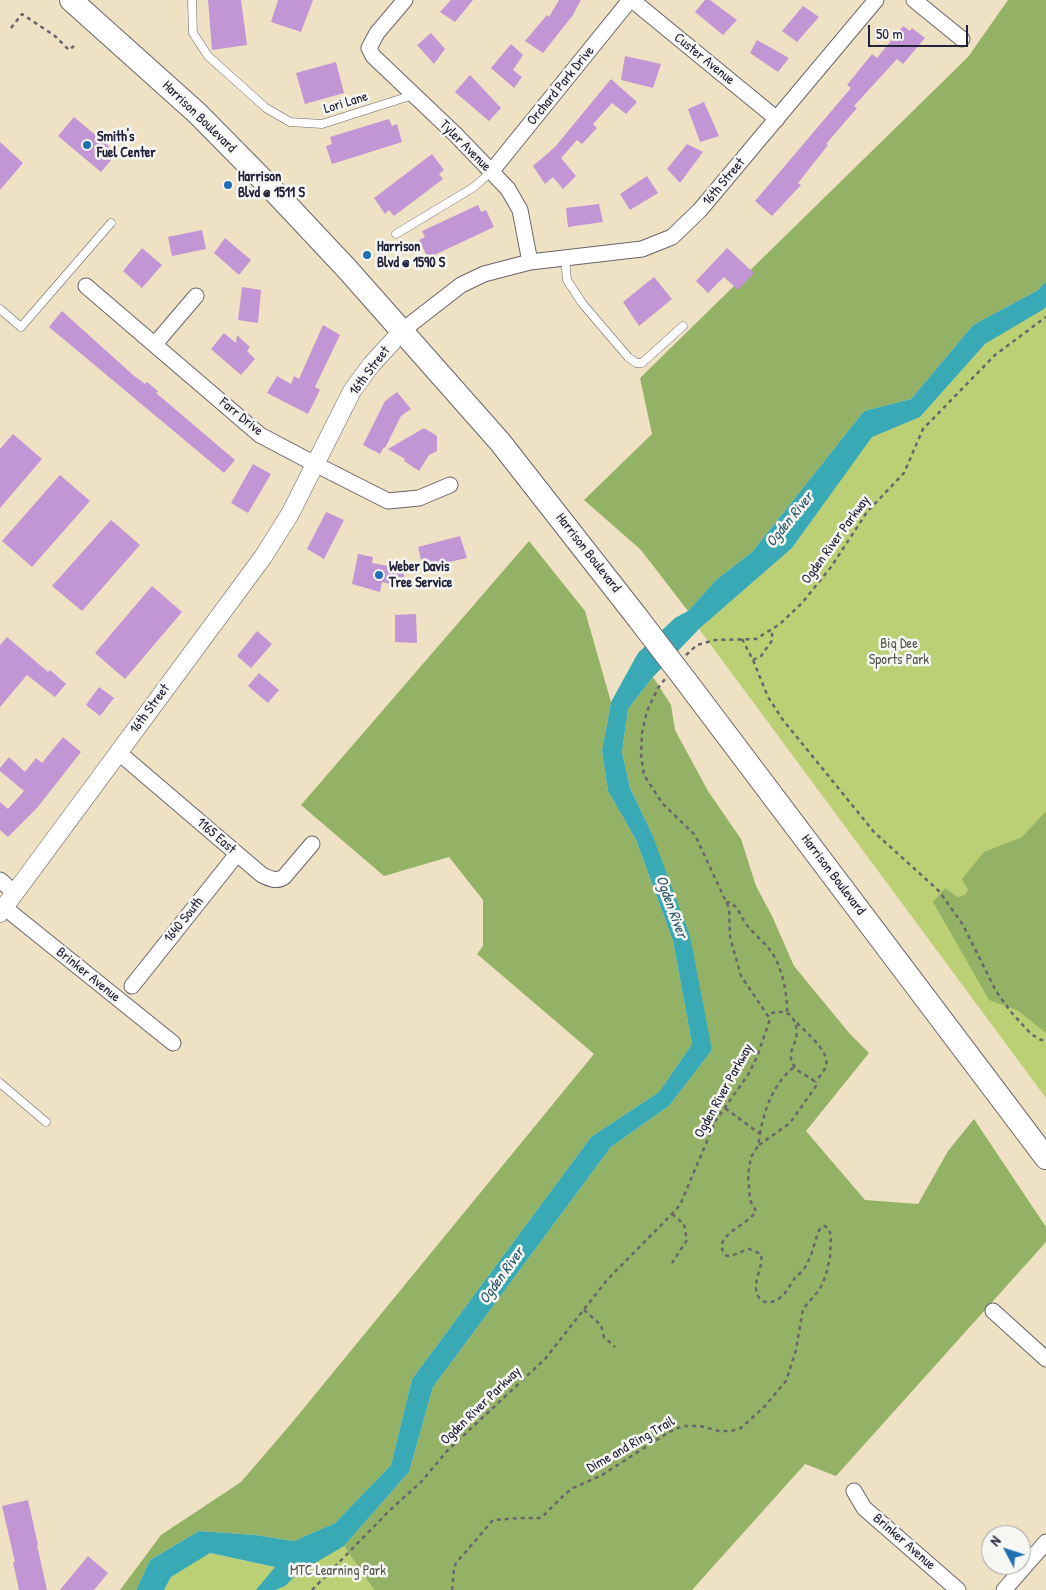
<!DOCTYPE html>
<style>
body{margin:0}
#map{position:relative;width:1046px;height:1590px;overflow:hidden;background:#efe1c3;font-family:"Patrick Hand",sans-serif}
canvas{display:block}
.north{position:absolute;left:981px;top:1525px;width:50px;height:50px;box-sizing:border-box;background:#f6f6f2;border:1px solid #a1a1a9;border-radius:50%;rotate:310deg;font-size:14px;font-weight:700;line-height:20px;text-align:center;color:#22223b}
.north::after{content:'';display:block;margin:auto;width:18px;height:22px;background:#1f6fb2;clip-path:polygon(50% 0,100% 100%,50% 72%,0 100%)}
.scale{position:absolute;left:868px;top:25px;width:100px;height:22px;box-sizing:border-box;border:2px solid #22223b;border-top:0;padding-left:6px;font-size:15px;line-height:18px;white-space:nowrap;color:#22223b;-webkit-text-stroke:4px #f6f6f2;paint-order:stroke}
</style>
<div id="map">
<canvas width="1046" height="1590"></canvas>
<div class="north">N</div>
<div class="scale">50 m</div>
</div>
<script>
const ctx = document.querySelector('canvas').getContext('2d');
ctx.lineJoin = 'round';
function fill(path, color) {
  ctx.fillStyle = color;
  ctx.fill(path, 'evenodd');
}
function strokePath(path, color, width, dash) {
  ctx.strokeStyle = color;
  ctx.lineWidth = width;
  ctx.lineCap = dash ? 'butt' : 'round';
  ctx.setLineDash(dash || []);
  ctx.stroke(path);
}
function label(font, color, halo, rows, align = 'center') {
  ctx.font = font + ' "Patrick Hand",sans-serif';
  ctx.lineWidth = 5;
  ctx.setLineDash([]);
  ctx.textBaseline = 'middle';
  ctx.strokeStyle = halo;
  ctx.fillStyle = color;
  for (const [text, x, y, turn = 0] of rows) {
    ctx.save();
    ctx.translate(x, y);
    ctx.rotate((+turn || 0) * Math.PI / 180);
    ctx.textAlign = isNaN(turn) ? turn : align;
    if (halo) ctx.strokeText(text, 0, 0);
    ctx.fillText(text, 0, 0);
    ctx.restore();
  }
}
fill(new Path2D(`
 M 1046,307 L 1046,1098 L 699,629 L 792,548 L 872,436 L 920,417 L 985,344 Z
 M 344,1546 L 374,1590 L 164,1590 L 171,1577 L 209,1553 L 298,1572 Z`), '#bbd074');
fill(new Path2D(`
 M 1008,0 L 1046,0 L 1046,281 L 1038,290 L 973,325 L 911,399 L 864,411 L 752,552 L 716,580 L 688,611 L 641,550 L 584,500 L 652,434 L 640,378 L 968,57 Z
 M 529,541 L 585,611 L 611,702 L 602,751 L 608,791 L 636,840 L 673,941 L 692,1044 L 659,1092 L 591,1137 L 412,1379 L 391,1465 L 335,1523 L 294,1541 L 255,1535 L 199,1531 L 150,1560 L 136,1590 L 120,1590 L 161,1535 L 241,1482 L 290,1425 L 594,1054 L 477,954 L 483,946 L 483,900 L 449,857 L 384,876 L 301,805 Z
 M 653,677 L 671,705 L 675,730 L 689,756 L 708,791 L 741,839 L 756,886 L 772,916 L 794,966 L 850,1034 L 869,1053 L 806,1131 L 865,1200 L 918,1204 L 948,1151 L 974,1119 L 1046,1227 L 1046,1242 L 836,1476 L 805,1464 L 692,1590 L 374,1590 L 344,1546 L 409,1472 L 433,1387 L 611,1147 L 669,1106 L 712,1050 L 652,834 L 630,788 L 622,752 L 628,709 Z
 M 1046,811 L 1046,1033 L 1017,1010 L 989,1000 L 933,902 L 945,888 L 958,897 L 965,895 L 968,890 L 962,879 L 984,852 L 1022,837 Z`), '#94b266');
fill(new Path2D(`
 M 1046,281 L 1046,307 L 1044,309 L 985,344 L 920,417 L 872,437 L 792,548 L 699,629 L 653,677 L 628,709 L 622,752 L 630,788 L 652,834 L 690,936 L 712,1050 L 669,1106 L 611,1147 L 433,1387 L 409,1472 L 344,1546 L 298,1573 L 285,1586 L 275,1590 L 256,1590 L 275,1567 L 210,1553 L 171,1577 L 164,1590 L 136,1590 L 150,1560 L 199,1531 L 255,1535 L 294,1541 L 335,1523 L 391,1465 L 412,1379 L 591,1137 L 659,1092 L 692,1044 L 673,941 L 636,840 L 608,791 L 602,751 L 611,702 L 638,653 L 675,618 L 688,611 L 716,580 L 752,552 L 864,411 L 911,399 L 973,325 L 1038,290 Z`), '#39aab5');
fill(new Path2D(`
 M 208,0 L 241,0 L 247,45 L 212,50 Z
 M 278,0 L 313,0 L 301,32 L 271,22 Z
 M 451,0 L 473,0 L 455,22 L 440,12 Z
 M 559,0 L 581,0 L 573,15 L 543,53 L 525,41 L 547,15 L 549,17 Z
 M 705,0 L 710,0 L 737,20 L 723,35 L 695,12 Z
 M 803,6 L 819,17 L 797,42 L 782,31 Z
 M 903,26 L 910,31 L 912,28 L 925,38 L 903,64 L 897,59 L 854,106 L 857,108 L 826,144 L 828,145 L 798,183 L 801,185 L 772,216 L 755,201 L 851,88 L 847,85 L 872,54 L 877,58 Z
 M 431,33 L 445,49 L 434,64 L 417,45 Z
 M 757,40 L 789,58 L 778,72 L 750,53 Z
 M 511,44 L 523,55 L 513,70 L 522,77 L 514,88 L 491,68 Z
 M 625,56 L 661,64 L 653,88 L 621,80 Z
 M 336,62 L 344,93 L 305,104 L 296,73 Z
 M 470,75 L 501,108 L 489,121 L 455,92 Z
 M 611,79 L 637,102 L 626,114 L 612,103 L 593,124 L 597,128 L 582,144 L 577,140 L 561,158 L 576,176 L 563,189 L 553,177 L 545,184 L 533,166 L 555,147 Z
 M 704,102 L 719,136 L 700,142 L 688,109 Z
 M 74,117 L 117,153 L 101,172 L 58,136 Z
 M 389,119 L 392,126 L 397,124 L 402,142 L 332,164 L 326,146 L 332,144 L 330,137 Z
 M 0,142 L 23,163 L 0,190 Z
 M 687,144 L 703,152 L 680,183 L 667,169 Z
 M 432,154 L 444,170 L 439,174 L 443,179 L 394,216 L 389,210 L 385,214 L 374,198 Z
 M 647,176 L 658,193 L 630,210 L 620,194 Z
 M 599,204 L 603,222 L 568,227 L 566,208 Z
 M 478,205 L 481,212 L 486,210 L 494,227 L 428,258 L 419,240 L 425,237 L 422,231 Z
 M 202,230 L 206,249 L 172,256 L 168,237 Z
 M 225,238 L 251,260 L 239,275 L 214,253 Z
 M 142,248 L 162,265 L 142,288 L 123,271 Z
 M 727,248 L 754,273 L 738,290 L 724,277 L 708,293 L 696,281 Z
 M 654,277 L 672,299 L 639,326 L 623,302 Z
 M 242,287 L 261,290 L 258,323 L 238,320 Z
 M 62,311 L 133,375 L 145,384 L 147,382 L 158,391 L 156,393 L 235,460 L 224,473 L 49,327 Z
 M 323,325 L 340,335 L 315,387 L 320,390 L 308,414 L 267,393 L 277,376 L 291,384 L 294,376 L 299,379 Z
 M 224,333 L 236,343 L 237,335 L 250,347 L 247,351 L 255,359 L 241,375 L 211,349 Z
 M 397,392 L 411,409 L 401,416 L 385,448 L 384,447 L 380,454 L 363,445 L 385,401 Z
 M 424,428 L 437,436 L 437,451 L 429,455 L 419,471 L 404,461 L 405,459 L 388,449 Z
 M 13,434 L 42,459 L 0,508 L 0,449 Z
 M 253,464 L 271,474 L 248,513 L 231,503 Z
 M 60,475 L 90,501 L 32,567 L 2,541 Z
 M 326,512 L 344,520 L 324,559 L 307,549 Z
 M 111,520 L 140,545 L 82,611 L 52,586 Z
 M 460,536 L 467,558 L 423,568 L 418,547 Z
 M 358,554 L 373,557 L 372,563 L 405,569 L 402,587 L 382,582 L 380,592 L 352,584 Z
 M 152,586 L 182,612 L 125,679 L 95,653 Z
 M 416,614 L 417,643 L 395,642 L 395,615 Z
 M 257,631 L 272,644 L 251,668 L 237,656 Z
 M 7,637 L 48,672 L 50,670 L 66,684 L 55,697 L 27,675 L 0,707 L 0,645 Z
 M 259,673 L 279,690 L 268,703 L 248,686 Z
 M 99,687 L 114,698 L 100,716 L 86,705 Z
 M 63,737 L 81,752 L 37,808 L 8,837 L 0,830 L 0,802 L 8,809 L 24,791 L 0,771 L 0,768 L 9,757 L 25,772 L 36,758 L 42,763 Z
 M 28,1500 L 38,1545 L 37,1545 L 47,1590 L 19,1590 L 13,1562 L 15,1562 L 2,1506 Z
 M 88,1556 L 108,1573 L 94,1590 L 60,1590 Z`), '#c296d4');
const service = new Path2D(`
 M 192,0 L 193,33 L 208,56 L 266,108 L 290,122 L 322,124 L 413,95
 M 396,234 L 474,187 L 491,172
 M 565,258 L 567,280 L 582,303 L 628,357 L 636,363 L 642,363 L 683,326
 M 0,309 L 21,327 L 111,223
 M 0,1083 L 46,1122`);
const minor = new Path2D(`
 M 405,0 L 377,33 L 369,48 L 373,56 L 455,134 L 508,189 L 520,210 L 530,262
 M 632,0 L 777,119
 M 914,0 L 962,39
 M 491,172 L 630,0
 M 86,286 L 260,435 L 315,464 L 388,501 L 419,498 L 450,485
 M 403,330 L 461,285 L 484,274 L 530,262 L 642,249 L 672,237 L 700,210 L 876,0
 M 155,344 L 196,296
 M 118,752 L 262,875 C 271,879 276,882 284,877 L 312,844
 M 0,880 L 15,893
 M 4,907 L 173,1043
 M 132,986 L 237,854
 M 993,1311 L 1046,1359
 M 854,1491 L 864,1508 L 958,1590
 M 1004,1590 L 1046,1542`);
const tertiary = new Path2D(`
 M 0,913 L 263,557 L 290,514 L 352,391 L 371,365 L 403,330`);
const primary = new Path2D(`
 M 71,0 L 197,113 L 272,189 L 348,270 L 500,442 L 637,617
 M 686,681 L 1046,1158`);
strokePath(service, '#6a656b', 9);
strokePath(minor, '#6a656b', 17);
strokePath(tertiary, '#6a656b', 19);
strokePath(primary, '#6a656b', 24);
strokePath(new Path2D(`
 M 11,28 L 22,14 L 55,36 L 69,50 L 74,46
 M 742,639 L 753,660 L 768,697 L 783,720 L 874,832 L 939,891 L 963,925 L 996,991 L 1011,1012 L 1031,1034 L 1041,1040 L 1046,1040
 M 686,655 L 697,645 L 715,640 L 756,639 L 780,624 L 802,603 L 831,567 L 867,512 L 904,473 L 923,429 L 995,355 L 1046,317
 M 753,660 L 761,656 L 773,639 L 771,630
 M 726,903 L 730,902 C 739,908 740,915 746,924 C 753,933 763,941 770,950 C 782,965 788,996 787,1014
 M 797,1023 C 806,1032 830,1052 826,1065 C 825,1071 819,1077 815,1082
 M 760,1134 C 764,1109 774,1083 794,1067
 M 759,1145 L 790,1123 L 816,1086 C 814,1074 795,1077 791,1058 C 790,1052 794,1045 796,1039 C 797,1034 796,1028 796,1023 L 789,1014 L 777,1011 L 767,1015
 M 672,1214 L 684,1224 L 687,1240 L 672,1263
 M 584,1310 L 601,1325 L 604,1337 L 615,1347
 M 312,1590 L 391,1509 L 421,1482 L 447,1451 L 545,1359 L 607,1280 L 672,1214 L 680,1205 L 716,1120 L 748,1075 L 757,1057 L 770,1019 L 741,976 L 730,937 L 729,908 L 695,835 L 662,803 L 644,775 L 641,755 L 642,733 L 647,711 L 658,688 L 665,679
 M 452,1590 L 454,1568 L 456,1563 L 493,1520 L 520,1518 L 541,1518 L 564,1495 L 573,1488 L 602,1475 L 669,1432 L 683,1426 L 700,1426 L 719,1431 L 731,1431 L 741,1428 L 765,1406 L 786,1381 L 796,1350 L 803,1309 L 820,1289 L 826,1275 L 830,1257 L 831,1235 L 828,1228 L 825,1226 L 821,1227 C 814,1239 814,1252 807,1263 C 805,1269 799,1274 795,1278 C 791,1283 788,1290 784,1294 C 777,1302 764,1307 758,1296 C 751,1282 764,1268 761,1254 L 749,1249 C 741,1251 734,1256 727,1256 C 707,1238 750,1224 756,1211 L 750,1200 L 748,1175 L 751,1157 L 758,1146 L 760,1134 L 725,1108`), '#6a656b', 2.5, [4, 4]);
strokePath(service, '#fff', 8);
strokePath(minor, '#fff', 15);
strokePath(tertiary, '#fff', 18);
strokePath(primary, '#fff', 22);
const primaryBridge = new Path2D(`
 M 637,617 L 686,681`);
strokePath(primaryBridge, '#6a656b', 24, []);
strokePath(primaryBridge, '#fff', 22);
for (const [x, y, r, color] of [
 [87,145,5,"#1f6fb2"],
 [228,185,5,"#1f6fb2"],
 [367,255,5,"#1f6fb2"],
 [379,575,5,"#1f6fb2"]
]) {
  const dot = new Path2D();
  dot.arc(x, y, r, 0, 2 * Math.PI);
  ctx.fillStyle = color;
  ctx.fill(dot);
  strokePath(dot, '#f6f6f2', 2);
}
label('14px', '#22223b', '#f6f6f2', [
 ["Custer Avenue",704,59,39],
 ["Orchard Park Drive",561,86,-51],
 ["Lori Lane",346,103,-17],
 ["Harrison Boulevard",199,117,44],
 ["Tyler Avenue",465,146,45],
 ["16th Street",724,182,-50],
 ["16th Street",370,371,-53],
 ["Farr Drive",241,417,39],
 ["Ogden River Parkway",836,540,-54],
 ["Harrison Boulevard",588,553,52],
 ["16th Street",150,709,-54],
 ["1165 East",216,836,41],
 ["Harrison Boulevard",833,875,53],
 ["1640 South",184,920,-51],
 ["Brinker Avenue",88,975,39],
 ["Ogden River Parkway",724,1091,-61],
 ["Ogden River Parkway",481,1406,-44],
 ["Dime and Ring Trail",631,1445,-30],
 ["Brinker Avenue",904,1542,41]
]);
label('bold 14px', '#22223b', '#f6f6f2', [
 ["Smith's",97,137],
 ["Fuel Center",97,153],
 ["Harrison",238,177],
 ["Blvd @ 1511 S",238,193],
 ["Harrison",377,247],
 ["Blvd @ 1590 S",377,263],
 ["Weber Davis",389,567],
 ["Tree Service",389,583]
], 'left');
label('14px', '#50564c', '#f6f6f2', [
 ["Big Dee",899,644],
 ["Sports Park",899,660],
 ["MTC Learning Park",338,1571]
]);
label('italic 15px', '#2b586c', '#f6f6f2', [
 ["Ogden River",790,520,-51],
 ["Ogden River",671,907,70],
 ["Ogden River",502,1276,-54]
]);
</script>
